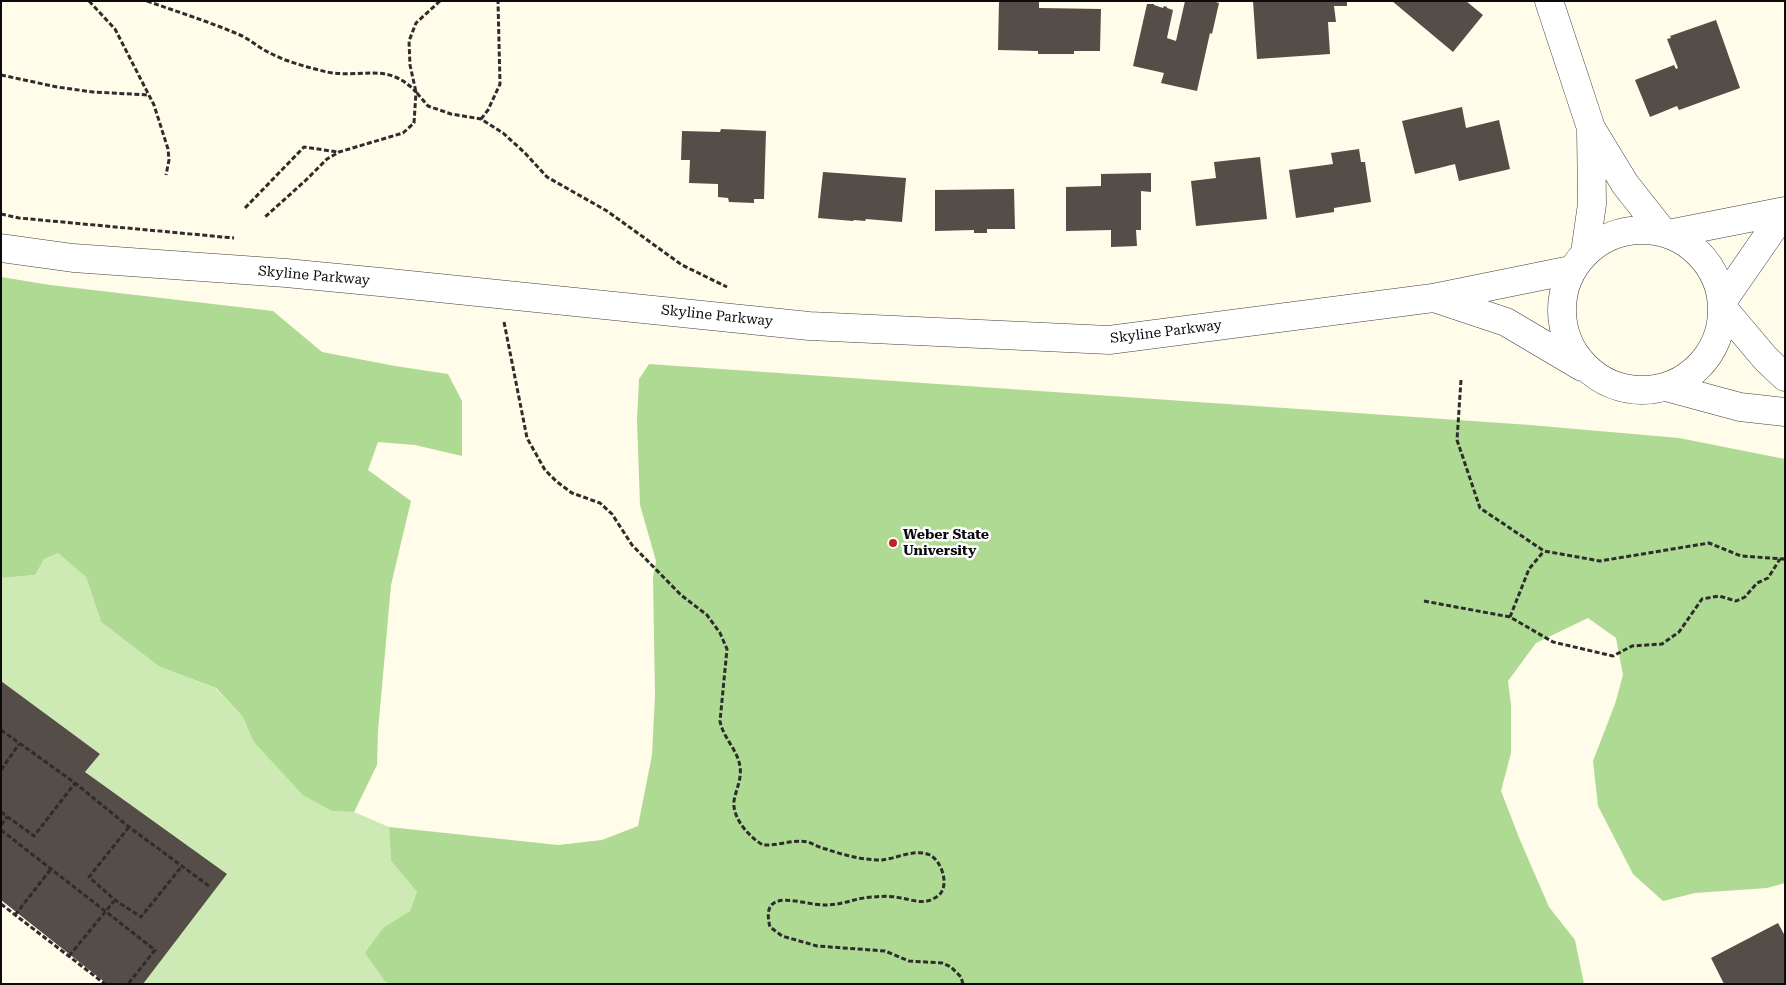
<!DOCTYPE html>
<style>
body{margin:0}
#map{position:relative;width:1786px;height:985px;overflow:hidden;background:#fffcea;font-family:"Roboto Serif",serif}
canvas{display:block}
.frame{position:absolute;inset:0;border:2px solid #0b0b0b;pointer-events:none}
</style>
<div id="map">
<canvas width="1786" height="985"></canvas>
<div class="frame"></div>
</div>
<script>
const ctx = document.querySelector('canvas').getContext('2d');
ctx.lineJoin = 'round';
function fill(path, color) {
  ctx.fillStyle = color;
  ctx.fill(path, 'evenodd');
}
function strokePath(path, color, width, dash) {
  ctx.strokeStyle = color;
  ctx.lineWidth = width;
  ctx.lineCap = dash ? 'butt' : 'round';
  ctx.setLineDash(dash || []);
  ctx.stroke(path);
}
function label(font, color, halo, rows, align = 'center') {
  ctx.font = font + ' "Roboto Serif",serif';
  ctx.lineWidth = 5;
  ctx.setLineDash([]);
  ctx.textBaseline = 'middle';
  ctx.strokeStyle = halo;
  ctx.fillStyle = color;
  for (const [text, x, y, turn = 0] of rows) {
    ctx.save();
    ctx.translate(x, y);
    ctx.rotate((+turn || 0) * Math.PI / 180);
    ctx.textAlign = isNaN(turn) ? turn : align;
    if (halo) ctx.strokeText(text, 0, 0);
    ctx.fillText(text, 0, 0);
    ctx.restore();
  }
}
fill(new Path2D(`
 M 58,553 L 86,577 L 101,622 L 160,667 L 215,688 L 243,717 L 253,741 L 332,811 L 354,812 L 389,827 L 391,861 L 417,892 L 410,911 L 384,927 L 385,981 L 389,984 L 143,984 L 227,874 L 85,772 L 100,754 L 1,681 L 1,578 L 35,575 L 44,558 Z`), '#cde9b4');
fill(new Path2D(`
 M 1,277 L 50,285 L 273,311 L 322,352 L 395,366 L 448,374 L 462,401 L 462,456 L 415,445 L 378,442 L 368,470 L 411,501 L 391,585 L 378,731 L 377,765 L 354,812 L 332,811 L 303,795 L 253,741 L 243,717 L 216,688 L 160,667 L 101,622 L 86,577 L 58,553 L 44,559 L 35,575 L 1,578 Z
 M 649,364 L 1530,425 L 1679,438 L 1785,459 L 1785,883 L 1767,888 L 1695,893 L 1663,901 L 1633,874 L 1598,806 L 1593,761 L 1615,704 L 1623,675 L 1616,638 L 1588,618 L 1536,643 L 1508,681 L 1511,705 L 1511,753 L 1501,791 L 1520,840 L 1549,907 L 1575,940 L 1584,984 L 389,984 L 385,981 L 365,953 L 384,927 L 410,911 L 417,892 L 391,861 L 389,827 L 558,845 L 602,840 L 638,826 L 652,755 L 655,695 L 653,578 L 656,561 L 640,505 L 637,421 L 639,379 Z`), '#afda93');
fill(new Path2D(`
 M 999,1 L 1039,1 L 1039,8 L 1101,9 L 1100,51 L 1074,51 L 1074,54 L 1038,54 L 1038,51 L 998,50 Z
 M 1185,1 L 1212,1 L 1219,3 L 1212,34 L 1210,33 L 1197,91 L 1161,83 L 1164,73 L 1133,66 L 1147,4 L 1154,4 L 1154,5 L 1163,8 L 1164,6 L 1167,7 L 1167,8 L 1173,10 L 1167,38 L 1176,41 Z
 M 1253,1 L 1347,1 L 1347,6 L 1334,6 L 1336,22 L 1328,22 L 1330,54 L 1257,59 Z
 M 1392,1 L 1466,1 L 1483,15 L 1453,52 Z
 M 1716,20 L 1740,88 L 1679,110 L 1677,106 L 1650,117 L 1635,80 L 1674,65 L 1676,69 L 1678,68 L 1667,39 L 1671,38 L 1670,36 Z
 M 1462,107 L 1466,128 L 1499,120 L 1510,169 L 1459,181 L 1455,164 L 1415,174 L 1402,121 Z
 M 721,129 L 766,131 L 764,199 L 754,199 L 754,203 L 729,202 L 728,198 L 718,197 L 718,184 L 689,183 L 690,160 L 681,160 L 682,131 L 720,132 Z
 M 1359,149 L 1361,162 L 1365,162 L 1371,202 L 1334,208 L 1334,212 L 1296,218 L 1289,170 L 1333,164 L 1331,153 Z
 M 1260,157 L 1267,219 L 1196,226 L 1191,181 L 1216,178 L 1214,162 Z
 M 823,172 L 906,178 L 902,222 L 866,219 L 865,221 L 854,220 L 853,221 L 818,218 Z
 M 1151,173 L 1151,192 L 1141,191 L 1141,230 L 1136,230 L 1137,246 L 1111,247 L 1111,230 L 1066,231 L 1066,187 L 1101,186 L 1101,174 Z
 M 1014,189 L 1015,229 L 987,229 L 987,233 L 974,233 L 974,230 L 935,231 L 935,190 Z
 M 1,681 L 100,754 L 85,772 L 227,874 L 143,984 L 107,984 L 1,900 Z
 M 1778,923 L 1785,936 L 1785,984 L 1724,984 L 1711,958 Z`), '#544d48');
const minor = new Path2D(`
 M 1549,1 L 1591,128 L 1625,184 L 1662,231
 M1562 310a80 80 0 1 1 160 0a80 80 0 1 1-160 0Z
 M 1668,234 L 1785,211
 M 1,248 L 73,258 L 286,273 L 380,282 L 809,326 L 1109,340 L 1433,298 L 1571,270
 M 1585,253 L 1592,204 L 1591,129
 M 1434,298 L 1506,322 L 1582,367
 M 1722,302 L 1785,211
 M 1722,307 L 1765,358 L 1785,377
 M 1666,387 L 1740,407 L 1785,412`);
strokePath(minor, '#3e3e3e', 29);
strokePath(new Path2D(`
 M 89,1 L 115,29 L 154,105 L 168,149 L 169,160 L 166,175
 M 147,1 C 178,12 210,22 240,35 C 249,39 257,46 266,51 C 284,61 306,67 327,72 C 362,79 387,61 416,92 L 414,123 L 403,133 L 339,152 L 327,159 L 306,180 L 265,217
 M 440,1 L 416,23 L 409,41 L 410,65 L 416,92 L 428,106 L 451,114 L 481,119 L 503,133 L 525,153 L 547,177 L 607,211 L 682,265 L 727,287
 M 1,75 L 57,87 L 93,92 L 149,95
 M 481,119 L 488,110 L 500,84 L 498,1
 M 245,208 L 304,147 L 338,152
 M 1,214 L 19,218 L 234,238
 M 504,322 L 527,438 L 545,470 L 556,481 L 572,493 L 600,503 L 612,514 L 632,545 L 681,595 L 707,615 L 720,633 L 727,649 L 720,721 C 723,738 738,750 740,767 C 742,779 736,789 734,801 C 732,818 749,837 763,845 C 778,846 793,839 808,842 C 814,844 820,848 826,849 C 843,855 863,860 881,860 C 896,859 915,848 930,855 C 940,860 948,880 942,891 C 940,896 932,900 927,901 C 918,903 909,899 901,898 C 892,896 883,896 874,897 C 858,897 843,905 826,905 C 804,906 759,884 770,927 L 782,936 L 817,946 L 885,951 L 909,961 L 942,963 L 951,967 L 961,977 L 963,984
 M 1461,380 L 1457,440 L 1480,508 L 1544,551 L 1600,561 L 1709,543 L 1741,556 L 1785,559
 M 1424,601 L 1510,617 L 1553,642 L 1613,656 L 1632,646 L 1662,644 L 1679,632 L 1702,599 L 1719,596 L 1736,601 L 1745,597 L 1757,583 L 1768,578 L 1780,559
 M 1510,617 L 1529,569 L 1544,551
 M 1,730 L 75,783 L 129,827 L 209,886
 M 1,770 L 19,744
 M 1,812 L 34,836 L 75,783
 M 1,825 L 7,817
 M 129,827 L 89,877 L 115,900 L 141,917 L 182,866
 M 1,830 L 155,950 L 128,984
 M 1,904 L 105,984
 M 15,915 L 51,869
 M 69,956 L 115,900`), '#2d2d2d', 3, [5, 2.5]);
strokePath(minor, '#fff', 28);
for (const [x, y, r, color] of [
 [893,543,5,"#bd2322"]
]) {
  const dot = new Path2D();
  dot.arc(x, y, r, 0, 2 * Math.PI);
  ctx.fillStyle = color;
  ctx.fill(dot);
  strokePath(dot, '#fff', 2);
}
label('14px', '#0b0b0b', '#fff', [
 ["Skyline Parkway",314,276,5],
 ["Skyline Parkway",717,316,6],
 ["Skyline Parkway",1166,332,-7]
]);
label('bold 14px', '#0b0b0b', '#fff', [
 ["Weber State",903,535],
 ["University",903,551]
], 'left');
</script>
